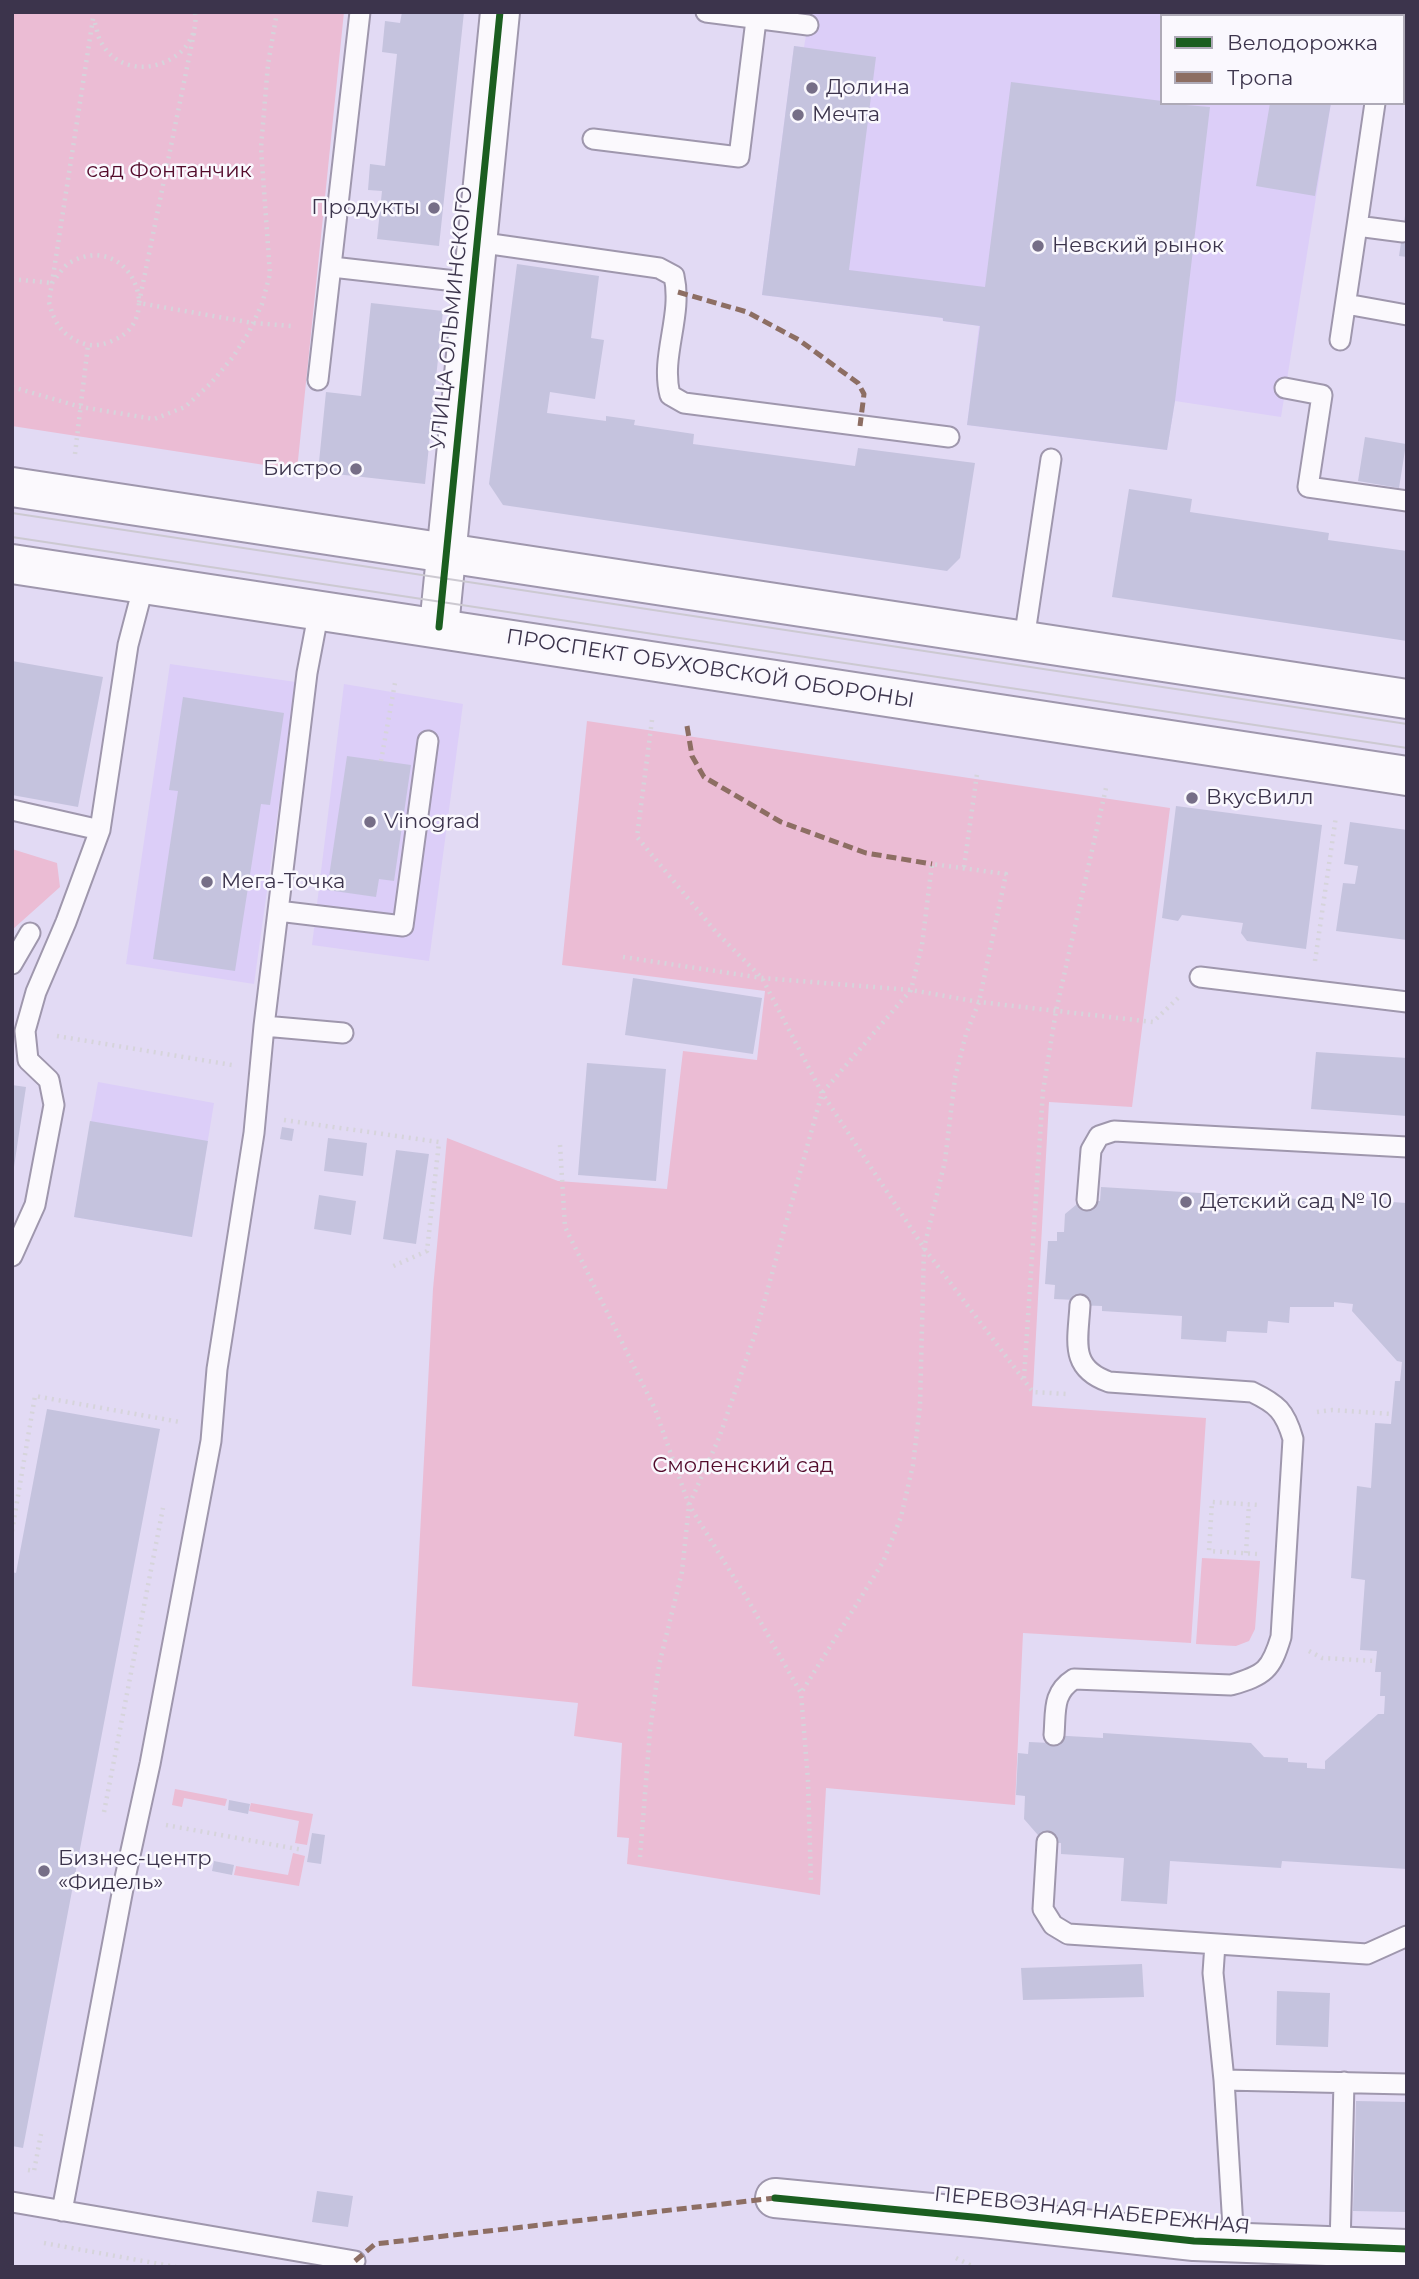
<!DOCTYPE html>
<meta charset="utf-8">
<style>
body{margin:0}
#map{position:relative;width:1419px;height:2279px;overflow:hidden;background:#e2daf4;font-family:Montserrat,sans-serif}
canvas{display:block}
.frame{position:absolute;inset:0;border:14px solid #3c344c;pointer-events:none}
.legend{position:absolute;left:1160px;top:14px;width:245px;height:91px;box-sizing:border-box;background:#faf8fe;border:2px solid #aeaab7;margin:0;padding:9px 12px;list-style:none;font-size:21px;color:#3c344c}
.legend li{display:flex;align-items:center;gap:14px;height:35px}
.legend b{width:35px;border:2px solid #aeaab7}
</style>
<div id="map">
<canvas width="1419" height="2279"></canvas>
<div class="frame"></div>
<ul class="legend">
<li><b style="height:9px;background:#1b5e20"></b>Велодорожка</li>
<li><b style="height:9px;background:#8d6e63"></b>Тропа</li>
</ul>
</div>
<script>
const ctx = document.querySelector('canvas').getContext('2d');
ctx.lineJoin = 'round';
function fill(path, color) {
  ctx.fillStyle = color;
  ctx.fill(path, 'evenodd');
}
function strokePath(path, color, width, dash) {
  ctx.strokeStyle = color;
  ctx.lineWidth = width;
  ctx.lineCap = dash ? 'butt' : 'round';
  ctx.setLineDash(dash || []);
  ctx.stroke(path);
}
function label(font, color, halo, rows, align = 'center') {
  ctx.font = font + ' Montserrat,sans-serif';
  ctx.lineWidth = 5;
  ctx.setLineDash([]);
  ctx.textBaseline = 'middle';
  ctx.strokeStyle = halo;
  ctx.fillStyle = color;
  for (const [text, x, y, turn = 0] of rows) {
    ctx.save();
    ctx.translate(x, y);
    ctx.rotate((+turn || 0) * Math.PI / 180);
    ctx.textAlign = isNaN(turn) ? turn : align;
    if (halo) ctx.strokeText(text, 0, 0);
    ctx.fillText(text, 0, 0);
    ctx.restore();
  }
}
fill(new Path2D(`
 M 810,12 L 1345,12 L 1344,16 L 1162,16 L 1162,103 L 1331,103 L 1281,417 L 1175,401 L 1167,450 L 967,425 L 979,326 L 943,321 L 942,318 L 762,295 L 794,46 L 804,47 Z
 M 170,664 L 296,682 L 254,984 L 126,964 Z
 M 344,684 L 463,704 L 429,961 L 312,945 Z
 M 98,1082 L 214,1103 L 192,1237 L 74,1217 Z`), '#dccef8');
fill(new Path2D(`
 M 12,12 L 344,12 L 297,470 L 12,426 Z
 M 587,721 L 1170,808 L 1132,1107 L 1049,1102 L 1032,1406 L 1206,1418 L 1191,1643 L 1023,1633 L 1015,1805 L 826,1788 L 820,1895 L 627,1864 L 629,1838 L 617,1837 L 622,1743 L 574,1736 L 578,1703 L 412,1686 L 433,1289 L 447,1138 L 558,1181 L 667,1189 L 683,1051 L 757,1060 L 765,991 L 562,965 Z
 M 12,849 L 57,863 L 60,887 L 12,930 Z
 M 1202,1558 L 1260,1561 L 1255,1629 L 1249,1641 L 1236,1646 L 1196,1644 Z
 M 175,1789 L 227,1799 L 225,1806 L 184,1798 L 182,1807 L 172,1805 Z
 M 251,1803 L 313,1814 L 307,1845 L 295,1843 L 299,1821 L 249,1811 Z
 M 293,1853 L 305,1856 L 299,1886 L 234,1875 L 236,1866 L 288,1875 Z`), '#ebbcd4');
fill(new Path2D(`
 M 402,12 L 464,12 L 439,246 L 377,239 L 382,191 L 368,190 L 370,164 L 385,166 L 397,54 L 382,52 L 385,21 L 400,23 Z
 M 794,46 L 876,57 L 849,270 L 985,287 L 1011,82 L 1162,101 L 1162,103 L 1210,107 L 1175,401 L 1167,450 L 967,425 L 980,326 L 943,321 L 943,318 L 762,295 Z
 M 1270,103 L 1331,103 L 1315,196 L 1256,186 Z
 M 1405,216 L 1407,216 L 1407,257 L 1399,256 Z
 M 517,264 L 599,276 L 591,338 L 604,340 L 595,399 L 550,392 L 547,413 L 606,421 L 606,416 L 635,420 L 634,425 L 694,434 L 693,444 L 855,466 L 858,448 L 975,463 L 960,558 L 947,571 L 503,505 L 489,484 Z
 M 371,303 L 443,311 L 425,484 L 318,472 L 326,392 L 361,396 Z
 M 1365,437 L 1406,444 L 1399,488 L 1358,481 Z
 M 1129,489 L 1192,499 L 1190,512 L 1329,533 L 1328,540 L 1407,551 L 1407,641 L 1112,597 Z
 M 12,661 L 103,677 L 78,807 L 12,795 Z
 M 183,697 L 284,713 L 270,805 L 261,804 L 235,971 L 153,959 L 178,791 L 169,790 Z
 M 347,756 L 411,765 L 394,881 L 379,879 L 376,897 L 327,890 Z
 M 1176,806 L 1322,825 L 1306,949 L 1247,941 L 1241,933 L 1243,923 L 1182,915 L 1178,921 L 1162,918 Z
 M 1350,822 L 1407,830 L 1407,940 L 1336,931 L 1343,883 L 1355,884 L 1358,866 L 1344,864 Z
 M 633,978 L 762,998 L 753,1054 L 625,1035 Z
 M 1316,1052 L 1407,1058 L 1407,1116 L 1311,1109 Z
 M 587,1063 L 666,1069 L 656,1181 L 578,1175 Z
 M 12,1085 L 26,1087 L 14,1167 L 12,1167 Z
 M 90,1121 L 208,1141 L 192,1237 L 74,1217 Z
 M 282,1127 L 294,1129 L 292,1141 L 280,1139 Z
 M 328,1138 L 367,1143 L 363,1176 L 324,1171 Z
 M 396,1150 L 429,1154 L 416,1244 L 383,1239 Z
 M 1101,1187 L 1332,1201 L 1333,1198 L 1407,1203 L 1407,1869 L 1282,1861 L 1281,1868 L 1170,1861 L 1167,1904 L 1121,1901 L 1124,1858 L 1061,1854 L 1061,1843 L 1044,1842 L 1024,1819 L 1025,1796 L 1016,1795 L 1018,1753 L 1028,1754 L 1029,1742 L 1050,1743 L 1050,1735 L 1103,1738 L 1103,1733 L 1251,1743 L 1264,1757 L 1288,1758 L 1288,1762 L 1307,1763 L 1307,1768 L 1325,1769 L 1325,1761 L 1378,1714 L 1384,1714 L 1385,1696 L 1380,1696 L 1381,1672 L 1375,1672 L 1377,1651 L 1360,1650 L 1365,1580 L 1351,1578 L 1357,1486 L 1371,1488 L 1375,1423 L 1391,1424 L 1395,1381 L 1400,1381 L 1402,1362 L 1397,1361 L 1352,1311 L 1353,1304 L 1334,1302 L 1334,1307 L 1290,1307 L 1289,1323 L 1268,1321 L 1267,1333 L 1227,1331 L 1226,1342 L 1181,1339 L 1182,1316 L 1102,1311 L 1102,1306 L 1074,1305 L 1075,1300 L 1054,1299 L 1055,1285 L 1045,1284 L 1048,1241 L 1057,1241 L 1057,1232 L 1064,1232 L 1065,1214 L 1082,1200 L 1100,1201 Z
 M 319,1195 L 356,1201 L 351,1235 L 314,1229 Z
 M 47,1409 L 160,1429 L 23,2148 L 12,2146 L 12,1572 L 16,1573 Z
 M 229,1800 L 250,1804 L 248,1814 L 228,1810 Z
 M 312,1833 L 325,1835 L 321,1864 L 307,1862 Z
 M 214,1861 L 234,1865 L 232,1875 L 212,1871 Z
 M 1142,1964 L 1144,1997 L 1023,2000 L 1021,1968 Z
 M 1277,1991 L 1330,1993 L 1328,2047 L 1276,2045 Z
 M 1356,2101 L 1407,2102 L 1407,2212 L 1353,2211 Z
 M 317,2191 L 353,2196 L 348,2227 L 312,2222 Z`), '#c5c3de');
const service = new Path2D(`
 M 706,12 L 808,25
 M 1388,16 L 1389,12
 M 1375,103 L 1357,226 L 1403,232
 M 593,139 L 739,157 L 757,12
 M 477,242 L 659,268 L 674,276 C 683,316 660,356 670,395 L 684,403 L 949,437
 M 332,267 L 473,283
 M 1346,304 L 1407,315
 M 1340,340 L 1357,226
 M 318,380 L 360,12
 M 1285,388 L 1322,395 L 1308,487 L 1407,501
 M 1024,640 L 1051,459
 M 12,810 L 100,830
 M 278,911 L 403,926 L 428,741
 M 12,964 L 30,933
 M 1200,977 L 1407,1002
 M 264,1026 L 343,1033
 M 1087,1200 L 1091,1150 L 1099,1136 L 1114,1131 L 1407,1147
 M 12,1256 L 35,1205 L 54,1105 L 49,1080 L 28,1060 L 25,1031 L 36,992 L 66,922 L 100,830 L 128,645 L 144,584
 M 1054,1735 C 1056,1711 1052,1693 1074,1679 L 1231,1685 C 1265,1675 1271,1670 1281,1637 L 1293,1439 C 1285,1411 1277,1404 1252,1392 L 1109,1382 C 1069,1368 1078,1341 1080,1305
 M 1047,1842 L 1043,1909 L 1053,1925 L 1068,1934 L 1367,1954 L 1407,1936
 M 1215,1944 L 1213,1973 L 1224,2080 L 1234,2244
 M 1224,2080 L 1407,2084
 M 12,2202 L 355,2261
 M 62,2211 L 125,1878 L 150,1764 L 211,1441 L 217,1369 L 254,1133 L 264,1026 L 307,673 L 319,610
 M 1340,2248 L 1344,2082`);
const minor = new Path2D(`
 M 439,627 L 500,12
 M 775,2198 L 983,2218 L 1194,2241 L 1407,2249`);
const secondary = new Path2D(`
 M 12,487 L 1407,699
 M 12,564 L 1407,776`);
strokePath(service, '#9f97ad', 23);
strokePath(minor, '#9f97ad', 42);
strokePath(secondary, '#9f97ad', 42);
strokePath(new Path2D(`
 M 95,23 C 97,30 98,38 102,44 C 128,88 202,63 195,12
 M 194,33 L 139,303 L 253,323 L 292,326
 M 12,279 L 52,283
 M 52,283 C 57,277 63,267 69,263 C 129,229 165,317 116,339 C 106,344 96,347 85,344 C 63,337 54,323 49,302 L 94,12
 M 12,387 L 81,407 L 154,419 L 185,407 L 211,383 L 233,357 L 249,332 L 262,304 L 270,274 L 261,148 L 268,64 L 277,12
 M 75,454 L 88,345
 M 652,720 L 637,837 L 716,932 L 762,978 L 822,1093 L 924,1248 L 1033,1392 L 1067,1394
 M 381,761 L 395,683
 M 964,867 L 977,774
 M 623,957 L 762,978 L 911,990 L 979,1002 L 1153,1022 L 1178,998
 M 1315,961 L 1336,816
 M 57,1036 L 232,1065
 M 284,1120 L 439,1142 L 427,1251 L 389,1268
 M 560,1145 L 565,1227 L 655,1409 L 689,1505 L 748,1600 L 801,1693 L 808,1781 L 811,1882
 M 1024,1378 L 1043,1091 L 1056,1011 L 1106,788
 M 1317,1412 L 1332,1410 L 1392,1414
 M 12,1531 L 35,1396 L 180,1422 L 179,1424
 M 1246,1553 L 1249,1504
 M 1257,1554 L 1209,1551 L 1212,1502 L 1259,1505
 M 1309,1651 L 1322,1658 L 1376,1661
 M 104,1812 L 163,1508
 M 166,1825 L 303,1850
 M 640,1857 L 650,1731 L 659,1665 L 682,1572 L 689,1505 L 719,1438 L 757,1328 L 822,1093 L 911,990 L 922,945 L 932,864 L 1006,874 L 979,1002 L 966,1034 L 955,1078 L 945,1161 L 924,1248 L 920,1406 L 913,1465 L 901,1517 L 883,1562 L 801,1693
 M 28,2170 L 34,2171 L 41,2134
 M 44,2243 L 176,2267
 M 956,2258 L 974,2267`), '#d6d4db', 4.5, [2, 5]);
strokePath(service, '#fbf9fd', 19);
strokePath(minor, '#fbf9fd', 38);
strokePath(secondary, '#fbf9fd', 38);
strokePath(new Path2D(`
 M 12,513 L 1407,724
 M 12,537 L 1407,748`), '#ccc9d1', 2);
strokePath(new Path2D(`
 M 678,292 L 747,312 L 799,340 L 858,383 L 864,394 L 860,426
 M 687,726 L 692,756 L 704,777 L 781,822 L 866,853 L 932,864
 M 355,2261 L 375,2244 L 775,2198`), '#8d6e63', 5, [10, 5]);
strokePath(new Path2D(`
 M 439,627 L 500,12
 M 775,2198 L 983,2218 L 1194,2241 L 1407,2249`), '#1b5e20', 7);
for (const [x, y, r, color] of [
 [812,88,7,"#766e87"],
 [798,115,7,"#766e87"],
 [434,208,7,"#766e87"],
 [1038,246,7,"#766e87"],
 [356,469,7,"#766e87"],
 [1192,798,7,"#766e87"],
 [370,822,7,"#766e87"],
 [207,882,7,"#766e87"],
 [1186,1202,7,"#766e87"],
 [44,1871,7,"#766e87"]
]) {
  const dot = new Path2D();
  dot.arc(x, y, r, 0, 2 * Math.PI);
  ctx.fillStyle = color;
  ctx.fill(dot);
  strokePath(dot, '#faf8fe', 2.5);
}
label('21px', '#3c344c', '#faf8fe', [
 ["Долина",826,88],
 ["Мечта",812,115],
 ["Продукты",420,208,"right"],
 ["Невский рынок",1052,246],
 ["Бистро",342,469,"right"],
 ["ВкусВилл",1206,798],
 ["Vinograd",384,822],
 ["Мега-Точка",221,882],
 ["Детский сад № 10",1200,1202],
 ["Бизнес-центр",58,1859],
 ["«Фидель»",58,1883]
], 'left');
label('21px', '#530b2b', '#faf8fe', [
 ["сад Фонтанчик",169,171],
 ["Смоленский сад",743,1466]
]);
label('21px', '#3c344c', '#faf8fe', [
 ["УЛИЦА ОЛЬМИНСКОГО",452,318,-84],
 ["ПРОСПЕКТ ОБУХОВСКОЙ ОБОРОНЫ",710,669,9],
 ["ПЕРЕВОЗНАЯ НАБЕРЕЖНАЯ",1092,2211,6]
]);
</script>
